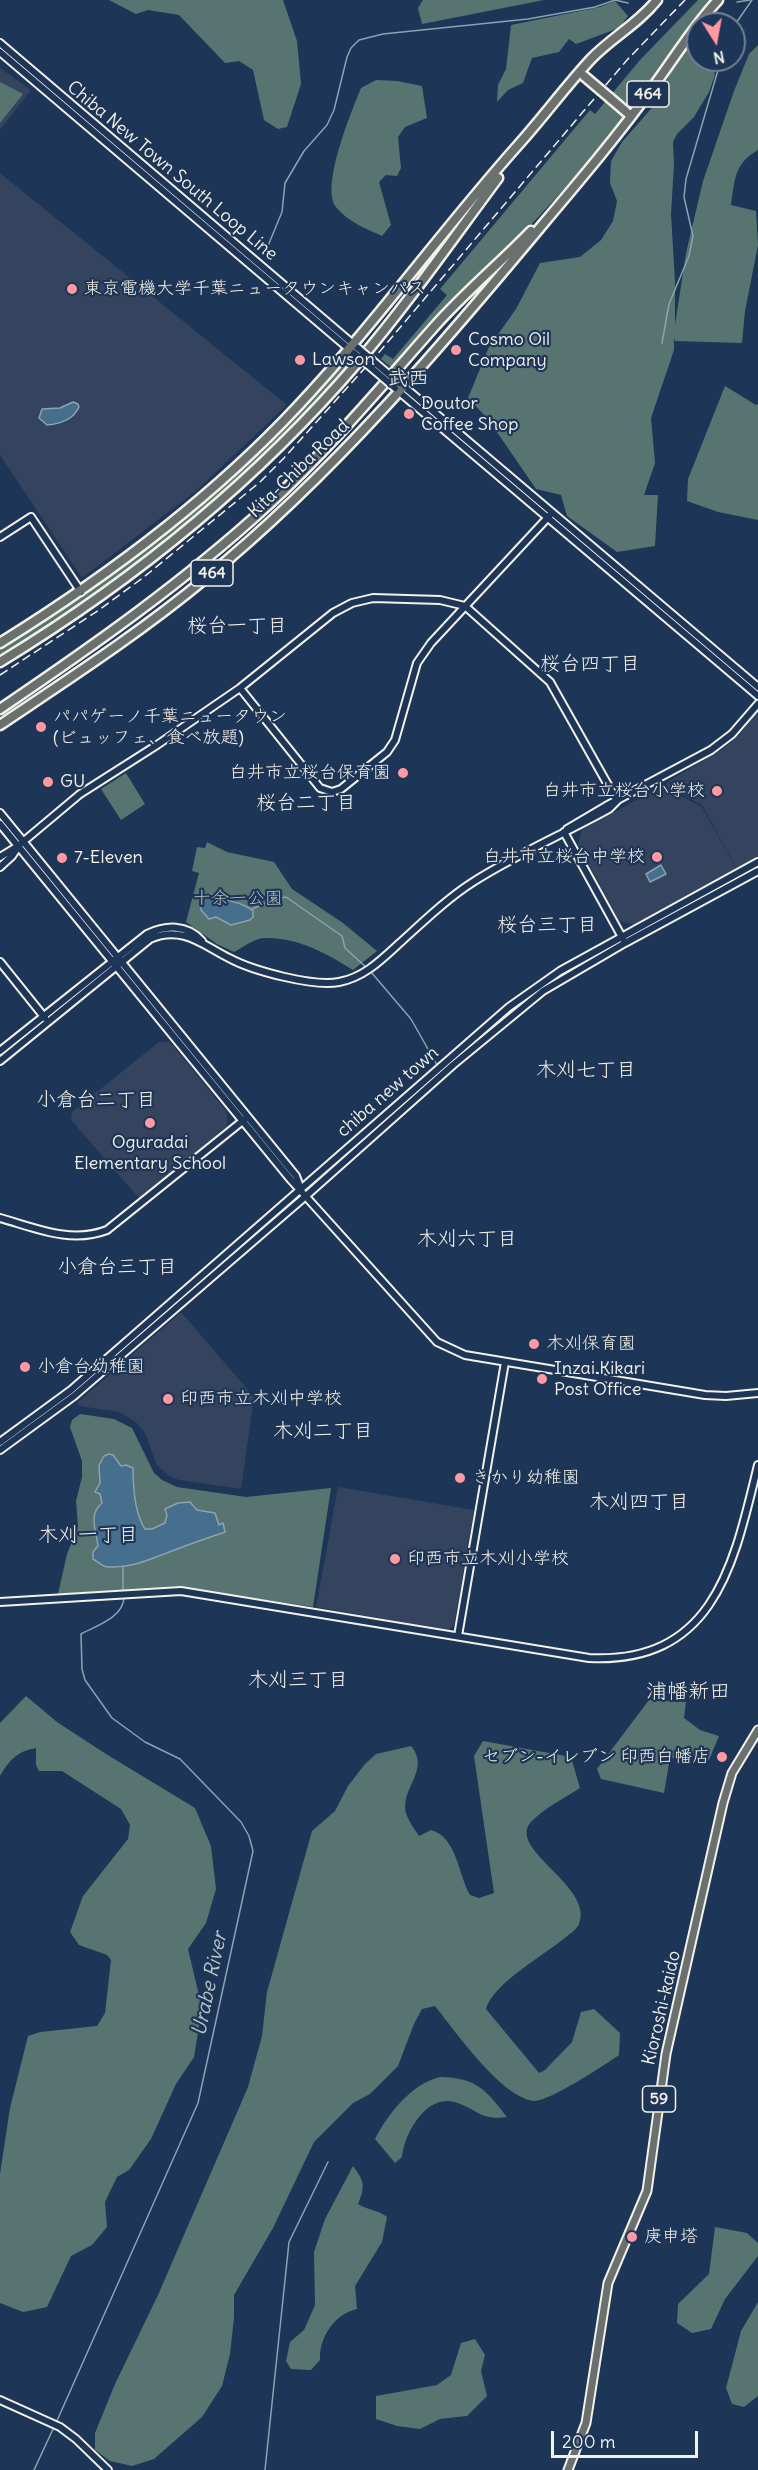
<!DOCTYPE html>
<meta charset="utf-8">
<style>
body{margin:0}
#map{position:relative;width:758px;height:2470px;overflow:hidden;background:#1d3557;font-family:Delius,sans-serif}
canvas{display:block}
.north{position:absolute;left:686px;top:12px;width:60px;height:60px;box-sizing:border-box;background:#1d3557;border:2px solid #738091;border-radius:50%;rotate:169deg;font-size:16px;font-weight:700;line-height:24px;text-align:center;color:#f4f1e8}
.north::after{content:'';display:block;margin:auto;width:21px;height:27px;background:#ff9aa2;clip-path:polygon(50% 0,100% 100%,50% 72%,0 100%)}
.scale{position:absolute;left:551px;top:2431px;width:147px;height:27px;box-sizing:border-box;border:3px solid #f4f1e8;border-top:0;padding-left:8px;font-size:18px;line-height:21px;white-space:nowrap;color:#f4f1e8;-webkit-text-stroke:4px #1d3557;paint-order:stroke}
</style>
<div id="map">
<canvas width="758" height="2470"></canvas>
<div class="north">N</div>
<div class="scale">200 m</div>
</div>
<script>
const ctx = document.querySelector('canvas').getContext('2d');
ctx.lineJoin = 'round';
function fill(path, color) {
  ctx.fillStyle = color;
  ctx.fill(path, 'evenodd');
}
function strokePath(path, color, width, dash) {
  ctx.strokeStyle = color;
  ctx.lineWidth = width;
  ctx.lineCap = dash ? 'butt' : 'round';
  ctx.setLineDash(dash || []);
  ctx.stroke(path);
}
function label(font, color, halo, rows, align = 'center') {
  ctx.font = font + ' Delius,"Klee One",sans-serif';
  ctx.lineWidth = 4.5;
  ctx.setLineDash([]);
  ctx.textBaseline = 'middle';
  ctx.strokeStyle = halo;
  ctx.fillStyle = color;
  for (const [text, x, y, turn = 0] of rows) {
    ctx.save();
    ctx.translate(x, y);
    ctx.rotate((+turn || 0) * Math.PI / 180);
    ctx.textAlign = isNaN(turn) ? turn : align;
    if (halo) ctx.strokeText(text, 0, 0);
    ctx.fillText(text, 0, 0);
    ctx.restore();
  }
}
fill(new Path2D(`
 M 0,68 L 31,90 L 0,130 Z
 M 0,173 L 287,405 L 196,491 L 82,578 L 0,455 Z
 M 755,715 L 758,715 L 758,858 L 737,869 L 702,805 L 678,793 L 669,781 L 721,750 L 737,737 Z
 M 669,782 L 677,794 L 702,807 L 737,870 L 634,925 L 619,921 L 578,844 L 582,830 Z
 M 159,1042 L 170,1042 L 227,1112 L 227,1126 L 140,1199 L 71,1120 L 72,1112 Z
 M 181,1312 L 254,1397 L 241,1489 L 179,1480 L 169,1476 L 156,1464 L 146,1435 L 136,1422 L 119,1412 L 80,1406 L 77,1403 Z
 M 338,1487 L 474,1510 L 454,1625 L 448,1630 L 316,1607 Z`), '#34445f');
fill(new Path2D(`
 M 109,0 L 283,0 L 297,41 L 301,84 L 287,127 L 278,129 L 264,120 L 253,70 L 239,61 L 225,63 L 179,15 L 148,10 L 136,14 Z
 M 423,0 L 544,0 L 422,24 L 418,8 Z
 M 698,0 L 712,0 C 672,43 643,97 605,142 C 538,221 464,295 393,369 L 381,359 L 385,354 L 393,359 L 447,295 L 440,289 L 590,110 L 595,114 L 640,60 Z
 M 615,1 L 628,16 L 619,28 L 576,44 L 569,39 L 559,52 L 532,58 L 523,83 L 508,90 L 497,102 L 498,85 L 506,69 L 511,25 L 600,7 Z
 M 698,33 L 698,60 L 709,60 L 715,75 L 709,92 L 694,117 L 677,134 L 673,142 L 674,164 L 671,214 L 675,281 L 675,325 L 686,253 L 703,181 L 734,91 L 749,54 L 758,45 L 758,150 C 734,164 735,179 731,205 L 756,211 L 758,245 L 745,311 L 742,343 L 675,341 L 674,338 L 674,350 L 651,418 L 655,463 L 644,495 L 658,495 L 655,546 L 617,552 L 567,516 L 561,495 L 536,489 L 488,419 L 468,398 L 489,347 L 516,309 L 540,263 L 580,257 L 601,240 L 613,221 L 617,201 L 610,183 L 611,161 L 622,142 L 656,103 L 671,72 Z
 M 376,80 L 397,81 L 422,86 L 427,118 L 405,127 L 398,137 L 401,168 L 397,176 L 386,175 L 379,182 L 391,225 L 382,236 C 366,229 347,221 336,207 C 320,187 352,110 361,88 Z
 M 0,82 L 23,94 L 0,123 Z
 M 351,359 L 353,361 C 317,400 281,440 241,476 C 167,544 86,603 0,656 L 0,648 C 84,596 164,538 237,471 C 274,437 308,397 344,360 Z
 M 725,386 L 756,405 L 758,404 L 758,520 L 718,512 L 687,501 L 688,479 Z
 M 126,773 L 145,804 L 121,820 L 101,789 Z
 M 207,842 L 227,852 L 274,862 L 292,889 L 343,923 L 377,951 L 353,970 C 326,953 297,937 264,938 C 255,938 242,948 234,952 L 217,944 L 186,922 L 199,873 L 192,871 L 197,847 L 205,848 Z
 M 80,1414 L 114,1419 L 132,1428 L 154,1473 L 162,1480 L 177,1487 L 246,1497 L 331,1488 L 313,1607 L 185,1588 L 58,1594 L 67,1554 L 78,1527 L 76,1501 L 82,1477 L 82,1461 L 70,1427 L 72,1420 Z
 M 26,1696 L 57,1722 L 106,1754 L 195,1808 L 211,1846 L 216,1889 L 206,1923 L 188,1949 L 202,2008 L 194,2057 L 176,2084 L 151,2139 L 129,2170 L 117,2177 L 105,2202 L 107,2227 L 92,2245 L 71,2256 L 47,2307 L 23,2312 L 0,2303 L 0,2174 L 10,2108 L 28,2036 L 40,2032 L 97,2026 L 105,2013 L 111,1960 L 107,1955 L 79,1945 L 70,1932 L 83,1896 L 128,1839 L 130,1825 L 121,1809 L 62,1771 L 39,1771 L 36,1765 L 36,1748 C 17,1751 9,1761 0,1776 L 0,1723 Z
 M 649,1700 L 686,1702 L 684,1718 L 700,1730 L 719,1736 L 709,1760 L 670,1758 L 664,1793 L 601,1779 L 597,1769 Z
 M 483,1741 L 571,1757 L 580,1788 C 565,1798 544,1808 531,1822 C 506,1849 595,1887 579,1924 C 577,1929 571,1933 566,1937 C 546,1954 493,1983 486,2009 L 539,2073 L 545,2070 L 572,2042 L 581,2012 L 594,2009 L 620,2033 L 619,2055 C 605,2065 548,2102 534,2101 C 502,2098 455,2031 435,2006 L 422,2009 L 414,2024 L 398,2066 L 370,2094 L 353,2103 L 314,2142 L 273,2228 L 234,2295 L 234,2318 L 230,2354 L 222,2386 L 202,2417 L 154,2459 L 132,2466 L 110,2461 L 95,2450 L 95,2433 L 115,2384 L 158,2295 L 248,2087 L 262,2036 L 267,1992 L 312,1831 L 335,1811 L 348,1786 L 365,1764 L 376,1754 L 411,1746 C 432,1771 397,1790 407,1816 C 410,1823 415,1830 419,1836 L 431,1830 C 457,1837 458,1874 470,1895 L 479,1898 L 494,1893 L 474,1756 Z
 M 440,2077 C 477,2078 485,2089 507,2117 C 479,2121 477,2108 454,2102 C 426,2094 404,2134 402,2157 L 395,2163 L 375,2139 C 387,2115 412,2083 440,2077 Z
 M 353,2166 C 365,2182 365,2187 358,2204 C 367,2210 379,2210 387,2217 L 382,2242 L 355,2286 L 357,2309 C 334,2314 319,2338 320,2360 L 311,2370 L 291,2369 L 286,2361 L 290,2342 L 304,2330 L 315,2305 L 314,2252 L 325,2219 Z
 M 715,2227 L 747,2233 L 758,2243 L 758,2256 L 725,2299 L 711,2329 L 692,2333 L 677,2323 L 678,2304 L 709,2274 Z
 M 758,2302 L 758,2396 L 744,2407 L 732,2404 L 726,2388 L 741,2331 Z
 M 475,2339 L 485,2355 L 481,2371 L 487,2396 L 467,2416 L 440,2419 L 420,2429 L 397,2426 L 376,2419 L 376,2396 L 437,2385 L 451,2375 L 461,2343 Z`), '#577471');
const water = new Path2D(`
 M 73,402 L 78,404 L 79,407 C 73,420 60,424 47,425 L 39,418 L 42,409 L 60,408 Z
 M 661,865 L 666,874 L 650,882 L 646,874 Z
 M 210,894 C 224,902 240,900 253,911 L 253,917 L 250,920 L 231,925 L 216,917 L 209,919 L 201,910 L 201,900 Z
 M 109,1454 L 113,1455 L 121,1466 L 126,1465 L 133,1468 C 133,1487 135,1514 145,1529 L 152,1529 L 165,1523 L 167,1515 L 165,1509 L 178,1503 L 190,1502 L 197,1510 L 215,1513 L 219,1525 L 223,1523 L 225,1532 C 208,1538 189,1544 172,1551 C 150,1559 133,1568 109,1567 C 102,1567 99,1562 93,1559 L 93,1552 L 98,1546 C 96,1530 88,1515 102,1503 L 100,1494 L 95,1492 L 100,1483 L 99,1465 L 104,1456 Z`);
fill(water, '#456f8d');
strokePath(water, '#8ba3b1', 1.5);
strokePath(new Path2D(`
 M 737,2 L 750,0
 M 734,26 L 752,0
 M 265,253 L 282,212 L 285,183 L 304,151 L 327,125 L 334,110 L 347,57 L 351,48 L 359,40 L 383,34 L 528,19 L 595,7 L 615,0 L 628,3
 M 662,343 L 669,304 L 689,256 L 693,236 L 684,197 L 686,179 L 721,60
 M 252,909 L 275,899 L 286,897 L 342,936 L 345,948 L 367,968
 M 371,972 L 411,1019 L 437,1065
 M 123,1566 L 123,1592
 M 56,2423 L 198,2103 L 253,1851 L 249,1836 L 241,1822 L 180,1759 L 145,1742 L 112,1718 L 85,1680 L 82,1669 L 81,1634 C 96,1626 124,1617 124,1597
 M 34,2470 L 54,2427
 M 265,2470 L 289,2242 L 328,2162`), '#8ba3b1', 1.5);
const secondary = new Path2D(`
 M 0,43 L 359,349
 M 0,52 L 355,354
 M 402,385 L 758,687
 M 397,390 L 758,696
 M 0,537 L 31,517 L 81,592
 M 240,688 L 320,788 L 332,792 L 341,789 L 387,752 L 395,740 L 417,663 L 431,643 L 552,513
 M 0,813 L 296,1176 L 300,1187
 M 0,824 L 291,1180 L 437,1342 L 465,1355 L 705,1395 L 726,1396 L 758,1393
 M 567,829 L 606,806 L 711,750 L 732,734 L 758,704
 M 564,832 L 623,939
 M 0,857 L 18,846 L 80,794 L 157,745 L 240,688 L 333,613 L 352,603 L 373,598 L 440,600 L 465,606 L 550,682 L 617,801
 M 0,867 L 12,856 L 18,847
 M 0,962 L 45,1018
 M 0,1051 L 147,934 C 166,925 187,924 202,941
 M 0,1061 L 150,939 C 182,925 203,945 229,958 C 253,971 314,987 339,982 C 366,977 384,957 403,940 C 425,920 448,898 473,882 C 517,854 564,834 609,809 L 617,801
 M 0,1218 C 36,1228 71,1244 107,1230 L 245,1119
 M 0,1442 L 71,1390 L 509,1007 L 560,971 L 758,862
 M 0,1450 L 74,1396 L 307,1195 L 453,1065 L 543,991 L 625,943 L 758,871
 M 0,1602 L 181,1591 L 589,1658 C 715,1664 734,1563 758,1465
 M 458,1636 L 505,1362
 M 0,2400 L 60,2427 L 76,2439 L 108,2470`);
const primary = new Path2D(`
 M 568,2470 L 586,2423 L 608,2283 L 647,2191 L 666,2054 L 723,1803 L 732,1773 L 758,1730`);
const highway = new Path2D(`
 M 610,98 L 631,116
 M 0,643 C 108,576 210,500 297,407 C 376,323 443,229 519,144 C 544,116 566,86 591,59 C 612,37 638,24 657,0
 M 0,662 C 133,581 256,481 358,362 C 408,303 452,240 498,178
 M 0,709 C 93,646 184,582 267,506 C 328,450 380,388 434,327 C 464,293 499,264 531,231
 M 0,725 C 70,678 141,632 206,578 C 332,475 439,349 543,224 C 581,179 619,134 653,87 C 675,57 693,27 718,0`);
strokePath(secondary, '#f4f1e8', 10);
strokePath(primary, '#f4f1e8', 11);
strokePath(highway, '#f4f1e8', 13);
strokePath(secondary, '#1d3557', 6);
strokePath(primary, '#6a706d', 7);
strokePath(highway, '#6a706d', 8);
strokePath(new Path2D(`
 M 0,675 L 99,610 L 144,577 L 260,482 L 284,458 L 381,350 L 627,60 L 685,0`), '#f4f1e8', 1.5, [9, 4.5]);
const secondaryBridge = new Path2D(`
 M 359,349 L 399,383
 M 355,354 L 395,388`);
const highwayBridge = new Path2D(`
 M 584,76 L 610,98`);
strokePath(secondaryBridge, '#f4f1e8', 10, []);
strokePath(highwayBridge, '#f4f1e8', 13, []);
strokePath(secondaryBridge, '#1d3557', 6);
strokePath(highwayBridge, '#6a706d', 8);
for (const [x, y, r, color] of [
 [72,289,6,"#ff9aa2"],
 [456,350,6,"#ff9aa2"],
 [300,360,6,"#ff9aa2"],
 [409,414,6,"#ff9aa2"],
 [41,727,6,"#ff9aa2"],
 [403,773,6,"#ff9aa2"],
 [48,782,6,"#ff9aa2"],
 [717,791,6,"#ff9aa2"],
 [657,857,6,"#ff9aa2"],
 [62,858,6,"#ff9aa2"],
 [150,1123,6,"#ff9aa2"],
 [534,1344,6,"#ff9aa2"],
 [25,1367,6,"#ff9aa2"],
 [542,1379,6,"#ff9aa2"],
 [168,1399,6,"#ff9aa2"],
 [460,1478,6,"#ff9aa2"],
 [395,1559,6,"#ff9aa2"],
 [722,1757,6,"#ff9aa2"],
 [632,2237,6,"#ff9aa2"]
]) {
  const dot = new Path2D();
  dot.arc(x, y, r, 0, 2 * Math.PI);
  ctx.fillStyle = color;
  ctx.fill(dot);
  strokePath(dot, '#1d3557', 2);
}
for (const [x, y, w] of [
 [648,94,42],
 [212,573,42],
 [659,2099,33]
]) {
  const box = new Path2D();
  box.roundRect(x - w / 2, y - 13, w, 26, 4.5);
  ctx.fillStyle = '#1d3557';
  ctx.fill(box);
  strokePath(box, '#f4f1e8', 1.5);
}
label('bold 16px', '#f4f1e8', null, [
 ["464",648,94],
 ["464",212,573],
 ["59",659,2099]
]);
label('18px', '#f4f1e8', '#1d3557', [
 ["Chiba New Town South Loop Line",172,171,40],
 ["Kita-Chiba Road",299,469,-44],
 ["chiba new town",388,1092,-41],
 ["Kioroshi-kaido",662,2008,-77]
]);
label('18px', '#f4f1e8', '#1d3557', [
 ["東京電機大学千葉ニュータウンキャンパス",84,289],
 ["Cosmo Oil",468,340],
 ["Company",468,361],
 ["Lawson",312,360],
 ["Doutor",421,404],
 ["Coffee Shop",421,425],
 ["パパゲーノ千葉ニュータウン",53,717],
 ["(ビュッフェ、食べ放題)",53,738],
 ["白井市立桜台保育園",391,773,"right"],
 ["GU",60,782],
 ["白井市立桜台小学校",705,791,"right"],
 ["白井市立桜台中学校",645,857,"right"],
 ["7-Eleven",74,858],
 ["Oguradai",150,1143,"center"],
 ["Elementary School",150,1164,"center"],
 ["木刈保育園",546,1344],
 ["小倉台幼稚園",37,1367],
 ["Inzai Kikari",554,1369],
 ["Post Office",554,1390],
 ["印西市立木刈中学校",180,1399],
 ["きかり幼稚園",472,1478],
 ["印西市立木刈小学校",407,1559],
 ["セブン-イレブン 印西白幡店",710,1757,"right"],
 ["庚申塔",644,2237]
], 'left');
label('18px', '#b5bfb8', '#1d3557', [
 ["十余一公園",238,899]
]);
label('20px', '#f4f1e8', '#1d3557', [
 ["桜台一丁目",237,626],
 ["桜台四丁目",590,664],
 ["桜台二丁目",306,803],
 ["桜台三丁目",547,925],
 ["木刈七丁目",586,1070],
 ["小倉台二丁目",96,1100],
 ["木刈六丁目",467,1239],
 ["小倉台三丁目",117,1267],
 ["木刈二丁目",323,1431],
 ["木刈四丁目",639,1502],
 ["木刈一丁目",88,1535],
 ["木刈三丁目",298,1680]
]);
label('italic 20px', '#b7c4c8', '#1d3557', [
 ["Urabe River",210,1984,-78]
]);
label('21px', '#f4f1e8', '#1d3557', [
 ["武西",408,379],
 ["浦幡新田",688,1692]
]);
</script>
